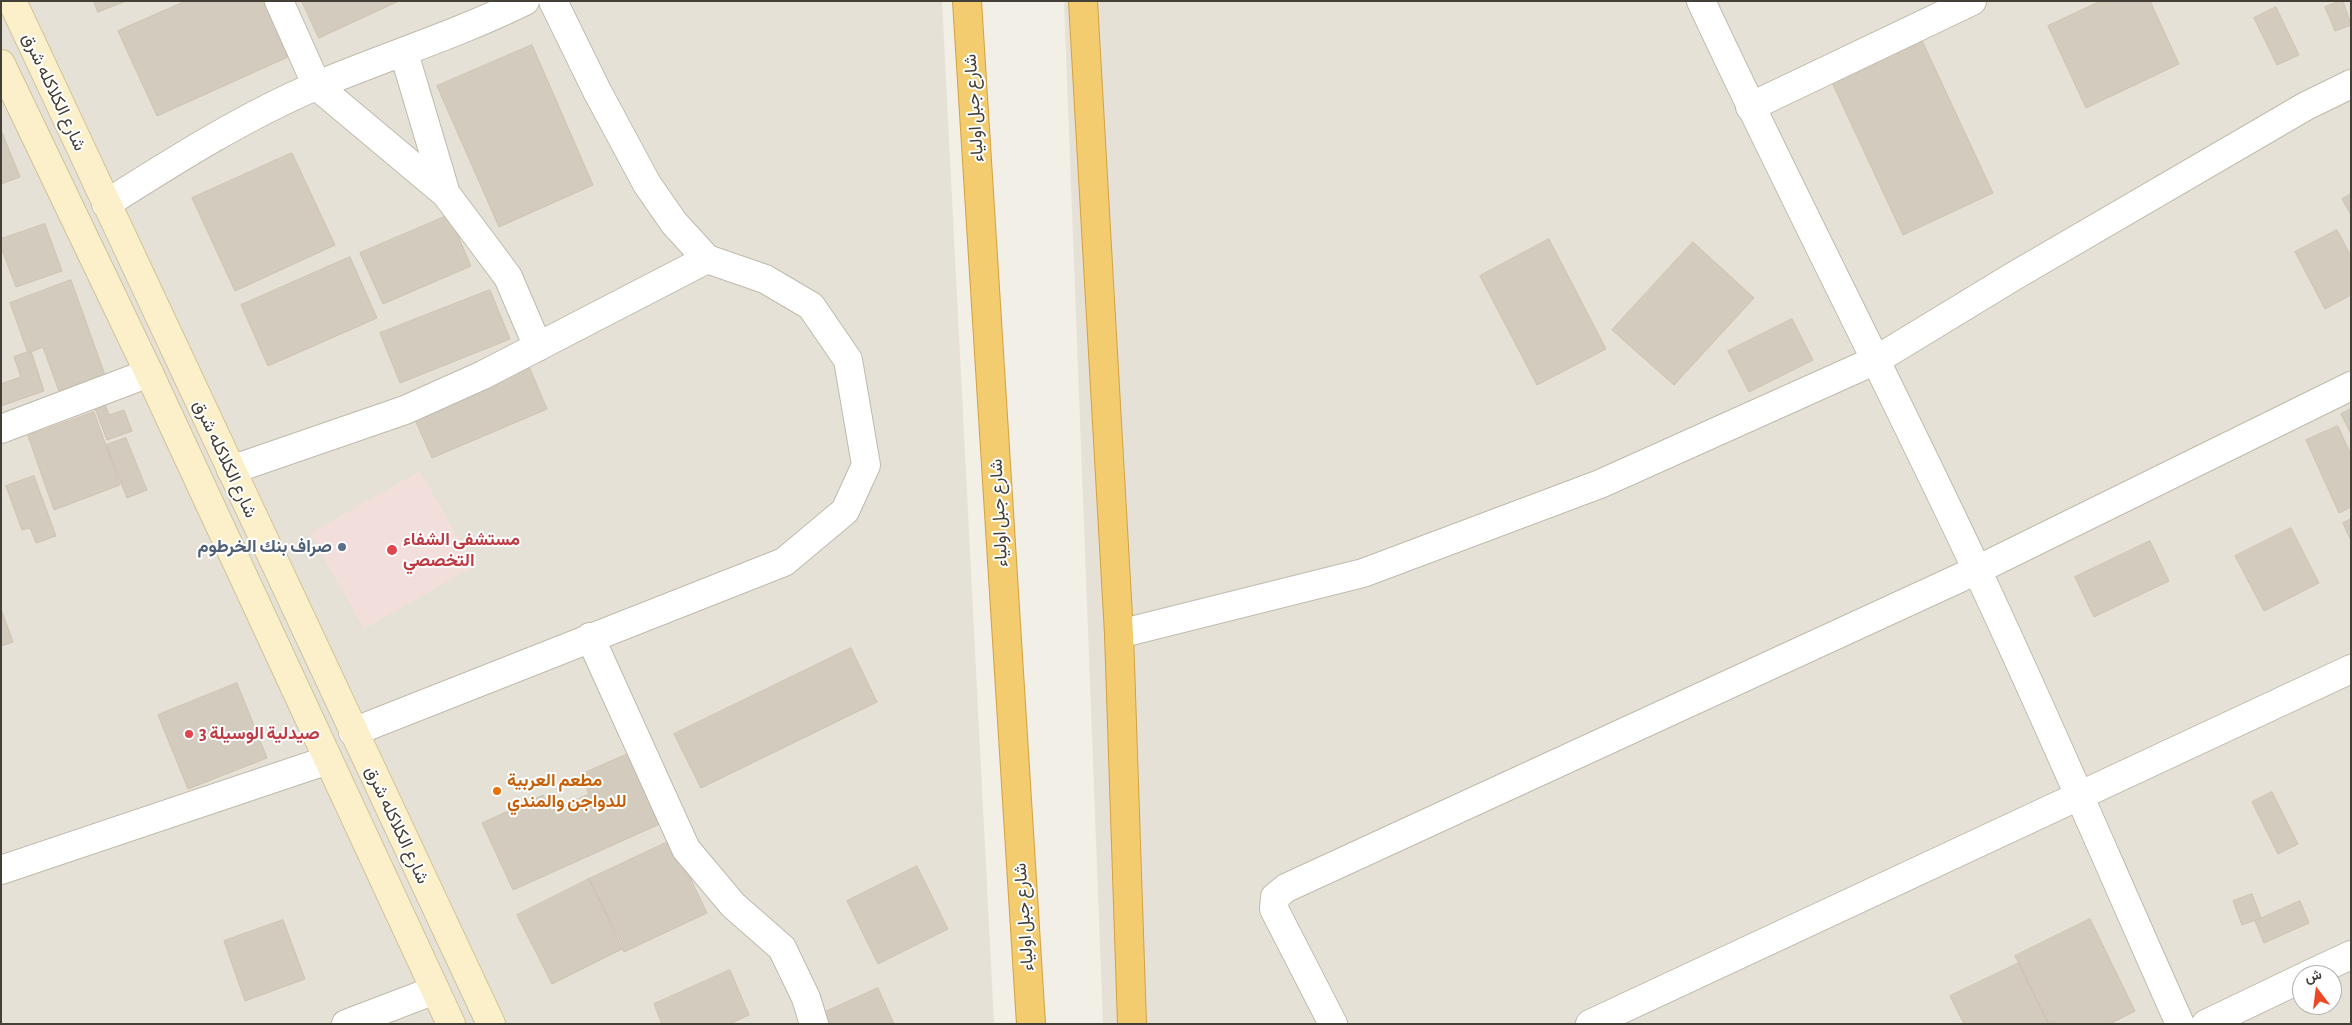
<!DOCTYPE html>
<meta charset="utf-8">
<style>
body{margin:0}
#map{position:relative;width:2352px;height:1025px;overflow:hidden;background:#f2efe7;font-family:"Alegreya Sans",Vazirmatn,sans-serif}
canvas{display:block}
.frame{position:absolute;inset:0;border:2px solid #454037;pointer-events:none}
.north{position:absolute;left:2292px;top:965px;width:50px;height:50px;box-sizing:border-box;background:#fff;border:1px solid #b5b3af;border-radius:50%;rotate:345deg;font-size:14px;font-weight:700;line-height:20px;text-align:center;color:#454037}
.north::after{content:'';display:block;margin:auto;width:18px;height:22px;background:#ec4825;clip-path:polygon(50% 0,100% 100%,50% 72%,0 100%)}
</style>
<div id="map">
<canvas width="2352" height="1025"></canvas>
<div class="frame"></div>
<div class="north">ش</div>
</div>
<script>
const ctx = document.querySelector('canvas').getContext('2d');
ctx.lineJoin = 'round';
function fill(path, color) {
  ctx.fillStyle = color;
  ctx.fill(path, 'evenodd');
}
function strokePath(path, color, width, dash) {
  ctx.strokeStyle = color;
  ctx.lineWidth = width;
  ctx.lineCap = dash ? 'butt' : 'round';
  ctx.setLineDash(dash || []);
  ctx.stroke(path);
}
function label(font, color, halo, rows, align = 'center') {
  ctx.font = font + ' "Alegreya Sans",Vazirmatn,sans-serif';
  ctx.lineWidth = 4;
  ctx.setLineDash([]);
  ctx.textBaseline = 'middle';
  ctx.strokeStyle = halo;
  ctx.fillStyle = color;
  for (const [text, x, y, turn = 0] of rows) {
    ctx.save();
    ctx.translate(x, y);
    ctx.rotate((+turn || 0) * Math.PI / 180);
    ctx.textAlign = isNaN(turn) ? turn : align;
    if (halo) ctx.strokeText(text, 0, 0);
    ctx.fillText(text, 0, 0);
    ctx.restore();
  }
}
fill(new Path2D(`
 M 1,1 L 942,1 L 994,1024 L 1,1024 Z
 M 1064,1 L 2351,1 L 2351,1024 L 1103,1024 ZM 2302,975 L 2332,975 L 2332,1005 L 2302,1005 Z`), '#e6e1d6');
fill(new Path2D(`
 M 420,471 L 474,566 L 364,629 L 310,533 Z`), '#f2dfdb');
const building = new Path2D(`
 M 94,1 L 126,1 L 98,12 Z
 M 186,1 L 263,1 L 288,57 L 157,116 L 118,31 Z
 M 302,1 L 399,1 L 319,38 Z
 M 2101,1 L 2150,1 L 2179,64 L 2086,108 L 2048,26 Z
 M 2340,1 L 2343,1 L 2351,25 L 2335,31 L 2325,7 Z
 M 2276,7 L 2299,55 L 2277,65 L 2254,18 Z
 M 1918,32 L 1993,193 L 1903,235 L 1828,74 Z
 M 532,45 L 593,185 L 499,227 L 437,86 Z
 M 1,130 L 20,177 L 1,184 Z
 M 292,153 L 335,245 L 235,291 L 192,198 Z
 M 2351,194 L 2351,215 L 2342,199 Z
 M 449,215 L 471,266 L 383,304 L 360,253 Z
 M 45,224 L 62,271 L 16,287 L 1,247 L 1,239 Z
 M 2337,230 L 2351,256 L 2351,295 L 2325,309 L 2295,252 Z
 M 1549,239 L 1606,349 L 1537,385 L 1480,276 Z
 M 1693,242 L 1754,298 L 1674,385 L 1612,330 Z
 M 350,257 L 377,318 L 268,366 L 241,305 Z
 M 71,280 L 106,378 L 60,394 L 43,347 L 28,353 L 10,303 Z
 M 490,290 L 510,339 L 400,383 L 380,333 Z
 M 1792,319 L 1813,360 L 1749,392 L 1728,351 Z
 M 31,351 L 44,391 L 1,406 L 1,384 L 21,377 L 14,357 Z
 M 528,364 L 547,409 L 432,458 L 412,413 Z
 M 105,404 L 109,415 L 124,410 L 132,431 L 107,440 L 95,408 Z
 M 2351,409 L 2351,434 L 2341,414 Z
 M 94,412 L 120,485 L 54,510 L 28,436 Z
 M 2338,426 L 2351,455 L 2351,507 L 2339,513 L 2306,440 Z
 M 126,438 L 147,490 L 127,498 L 106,445 Z
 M 34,476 L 56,536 L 36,543 L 30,528 L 22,530 L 6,486 Z
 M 2351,519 L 2351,541 L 2343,523 Z
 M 2291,528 L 2319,583 L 2264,611 L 2235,556 Z
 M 2150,541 L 2169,581 L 2094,617 L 2075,577 Z
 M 1,609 L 13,642 L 1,646 Z
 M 851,648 L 877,702 L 701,788 L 674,734 Z
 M 237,683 L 267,758 L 188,789 L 158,715 Z
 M 630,753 L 662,823 L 513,890 L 482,823 L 543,795 L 551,811 L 589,794 L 580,775 Z
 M 2272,792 L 2298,844 L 2278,854 L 2252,802 Z
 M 672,840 L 707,913 L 624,952 L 589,879 Z
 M 917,866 L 948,929 L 878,964 L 847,901 Z
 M 589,879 L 624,948 L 552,984 L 517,915 Z
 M 2252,894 L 2261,918 L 2242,925 L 2233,901 Z
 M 2300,901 L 2309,923 L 2264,943 L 2255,921 Z
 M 2090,919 L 2135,1011 L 2110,1024 L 2049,1024 L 2015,956 Z
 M 283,920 L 305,979 L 245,1001 L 224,941 Z
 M 2019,963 L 2048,1024 L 1964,1024 L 1950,996 Z
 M 730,970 L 749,1015 L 730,1024 L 662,1024 L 654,1004 Z
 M 878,988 L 894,1024 L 798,1024 Z`);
fill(building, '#d3cbbd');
strokePath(building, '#cec3b1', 1);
const street = new Path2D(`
 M 279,1 L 317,86 L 446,194 L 508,277 L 538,347
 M 1701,1 C 1790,192 1887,378 1976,568 C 2047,718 2112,872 2180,1024
 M 404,53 L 446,194
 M 1750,107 L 1972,1
 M 106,204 C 174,161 243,117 318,85 C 387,56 458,34 525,1
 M 1,429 L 149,373
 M 231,470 L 405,410 L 483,375 L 707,259
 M 1119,634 L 1363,573 L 1600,484 L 1876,360 L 2014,276 L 2306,106 L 2351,84
 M 590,637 L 686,849 L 733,905 L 782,948 L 806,998 L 814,1024
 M 353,732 L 784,562 L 845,511 L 866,465 L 848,360 L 811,306 L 765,279 L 707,259 L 674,223 L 647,184 L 597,91 L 553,1
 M 1,870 L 328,760
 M 2308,975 L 2351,955
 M 346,1024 L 435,990
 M 1333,1024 L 1274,909 L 1275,897 L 1286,888 L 1977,570 L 2351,386
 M 1590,1024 L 2351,669
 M 2206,1024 L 2302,978`);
const secondary = new Path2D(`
 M 12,1 L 491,1024
 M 1,64 L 149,373 L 451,1024`);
const highway = new Path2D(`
 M 967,1 L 1031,1024
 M 1083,1 L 1119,634 L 1132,1024`);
strokePath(street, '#c0baad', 30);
strokePath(secondary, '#cfc399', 30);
strokePath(highway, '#d3a141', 30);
strokePath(street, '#fff', 28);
strokePath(secondary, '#fbf0c9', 28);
strokePath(highway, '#f4cc70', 28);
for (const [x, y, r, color] of [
 [342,547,5,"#5c6f8a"],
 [392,550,6,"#e0444e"],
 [189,734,5,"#e0444e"],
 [497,791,5,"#e8710a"]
]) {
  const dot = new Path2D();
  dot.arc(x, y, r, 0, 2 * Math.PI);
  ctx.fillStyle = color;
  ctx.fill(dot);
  strokePath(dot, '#fff', 2);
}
label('18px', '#454037', '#fff', [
 ["شارع الكلاكله شرق",54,92,65],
 ["شارع جبل اولياء",974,108,-94],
 ["شارع الكلاكله شرق",225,459,65],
 ["شارع جبل اولياء",999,513,-93],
 ["شارع الكلاكله شرق",397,825,65],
 ["شارع جبل اولياء",1024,917,-94]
]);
label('bold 18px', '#be3a42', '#fff', [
 ["مستشفى الشفاء",403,540],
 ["التخصصي",403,561],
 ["صيدلية الوسيلة 3",199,734]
], 'left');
label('bold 18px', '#4e5e75', '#fff', [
 ["صراف بنك الخرطوم",332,547]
], 'right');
label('bold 18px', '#c56008', '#fff', [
 ["مطعم العربية",507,781],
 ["للدواجن والمندي",507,802]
], 'left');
</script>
